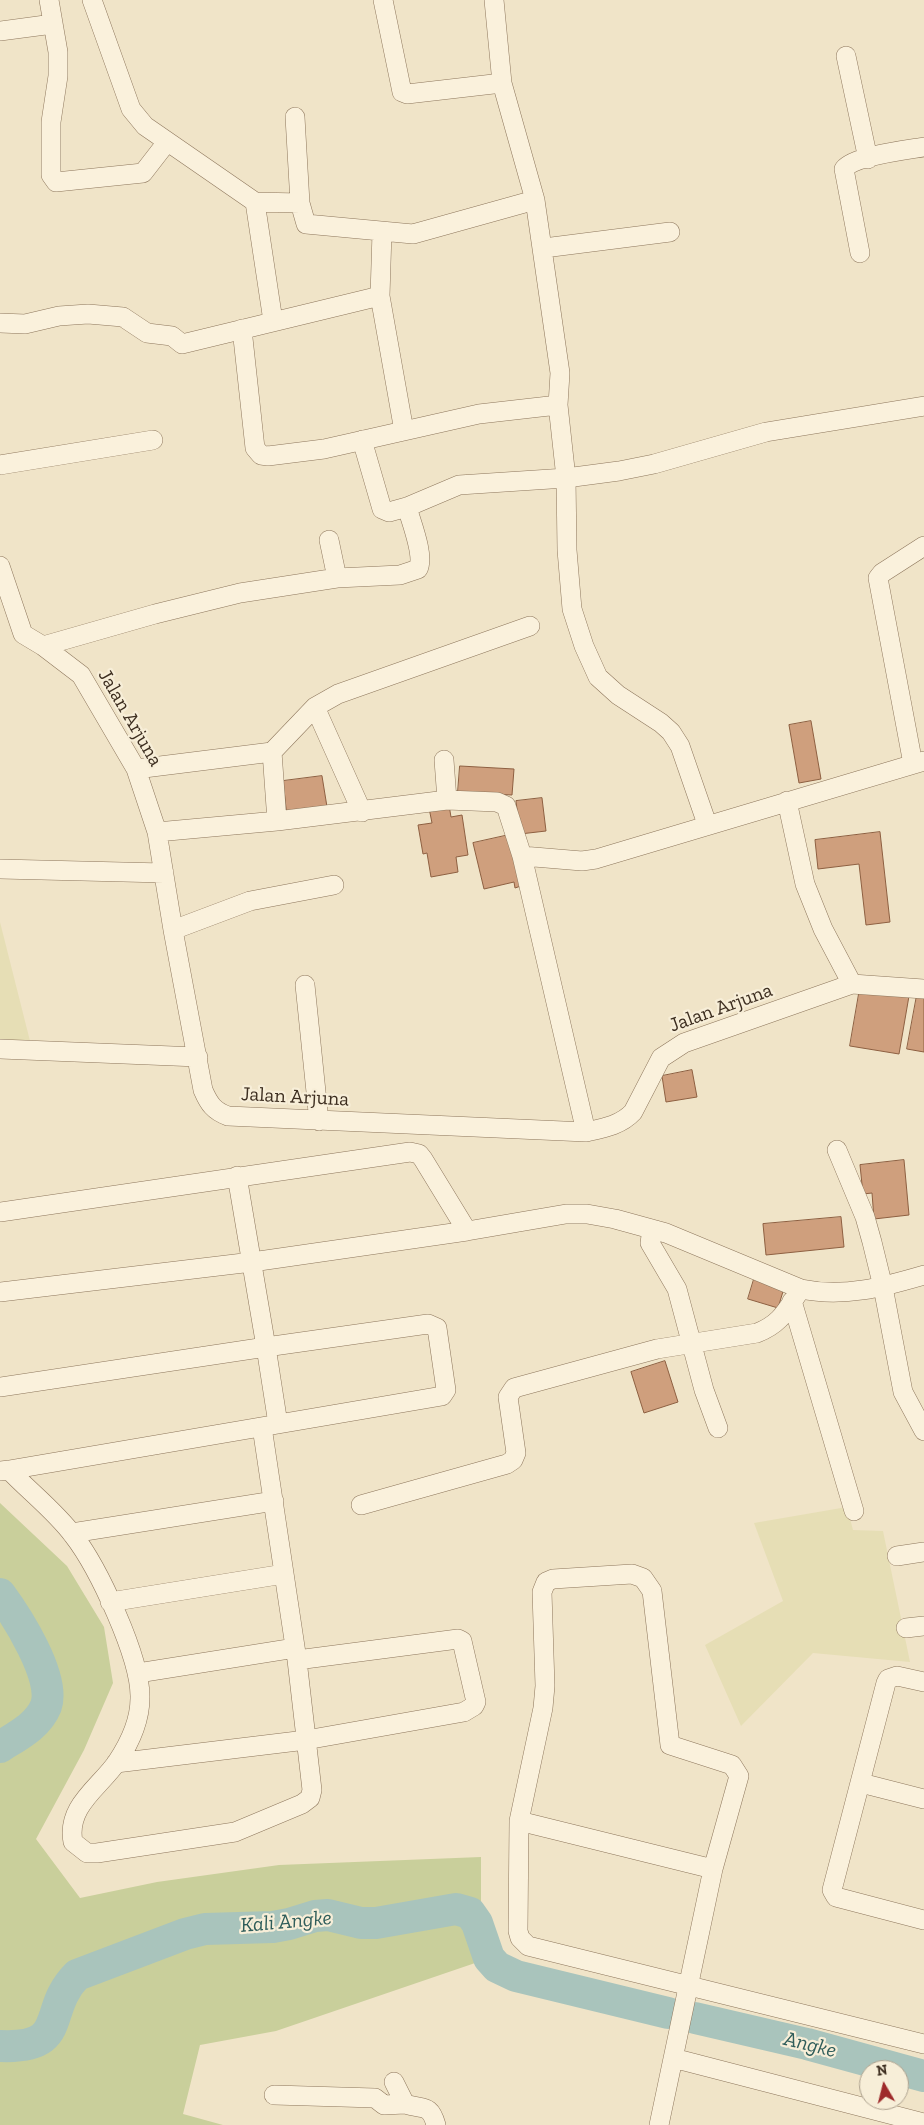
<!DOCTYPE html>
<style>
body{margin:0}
#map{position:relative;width:924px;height:2125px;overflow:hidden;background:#f0e4c8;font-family:"Zilla Slab",serif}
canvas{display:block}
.north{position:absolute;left:859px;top:2060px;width:50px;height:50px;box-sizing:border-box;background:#f7eed8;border:1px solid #ada18e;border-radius:50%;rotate:352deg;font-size:14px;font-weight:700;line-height:20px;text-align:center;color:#3d2e20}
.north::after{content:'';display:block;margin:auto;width:18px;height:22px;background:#9e2a2b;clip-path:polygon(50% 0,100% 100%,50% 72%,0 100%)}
</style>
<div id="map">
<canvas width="924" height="2125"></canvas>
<div class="north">N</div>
</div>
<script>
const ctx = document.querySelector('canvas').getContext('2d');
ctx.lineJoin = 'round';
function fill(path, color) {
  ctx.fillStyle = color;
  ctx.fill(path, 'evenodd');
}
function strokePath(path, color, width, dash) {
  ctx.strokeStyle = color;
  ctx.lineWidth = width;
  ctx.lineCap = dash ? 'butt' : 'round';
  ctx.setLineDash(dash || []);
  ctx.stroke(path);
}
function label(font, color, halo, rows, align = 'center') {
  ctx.font = font + ' "Zilla Slab",serif';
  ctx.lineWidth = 4.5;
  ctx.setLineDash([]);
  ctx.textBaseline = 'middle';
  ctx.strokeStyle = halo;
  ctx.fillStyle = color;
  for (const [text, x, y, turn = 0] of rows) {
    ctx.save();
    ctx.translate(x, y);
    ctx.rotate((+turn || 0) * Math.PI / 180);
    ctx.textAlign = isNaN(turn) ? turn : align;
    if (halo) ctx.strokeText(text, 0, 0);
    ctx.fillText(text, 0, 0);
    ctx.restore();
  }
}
fill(new Path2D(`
 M 0,922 L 30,1041 L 0,1040 Z
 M 847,1507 L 853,1530 L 883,1531 L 910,1662 L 813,1653 L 741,1726 L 705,1645 L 783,1601 L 754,1523 Z`), '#e6deb5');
fill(new Path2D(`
 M 0,1503 L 67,1566 L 104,1627 L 113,1683 L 84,1750 L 36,1839 L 80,1898 L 157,1882 L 279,1865 L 481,1857 L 481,1961 L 276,2031 L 200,2045 L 183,2114 L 223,2125 L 0,2125 Z`), '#c9cf9b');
strokePath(new Path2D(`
 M 0,1594 C 17,1617 56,1678 46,1706 C 38,1726 17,1736 0,1747
 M 695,2018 L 807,2044 L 924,2076
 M 0,2046 C 71,2049 41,2011 77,1975 L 185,1934 L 205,1929 L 273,1927 L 289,1924 L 315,1916 L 328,1915 L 361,1923 L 376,1923 L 456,1909 L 470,1913 L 477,1923 L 489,1958 L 497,1967 L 516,1976 L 668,2013`), '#a9c4bc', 32);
const building = new Path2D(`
 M 811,721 L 821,779 L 799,783 L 789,725 Z
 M 460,766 L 514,769 L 512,795 L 458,792 Z
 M 322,776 L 328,813 L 287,817 L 283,781 Z
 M 542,798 L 546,831 L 520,834 L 516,801 Z
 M 449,805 L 451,817 L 462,815 L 468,855 L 456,857 L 458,872 L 431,877 L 427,853 L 423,854 L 418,825 L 432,823 L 429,808 Z
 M 880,832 L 890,922 L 866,925 L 859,864 L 818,869 L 815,840 Z
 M 509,835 L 521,886 L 515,888 L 514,882 L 484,889 L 473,843 Z
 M 860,988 L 909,996 L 899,1054 L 850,1046 Z
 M 917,995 L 924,996 L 924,1052 L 907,1049 Z
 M 692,1070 L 697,1097 L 666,1102 L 662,1076 Z
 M 904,1160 L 909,1215 L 874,1219 L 872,1193 L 863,1194 L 860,1165 Z
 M 841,1217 L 844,1247 L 766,1255 L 763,1224 Z
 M 755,1276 L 785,1285 L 778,1308 L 748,1299 Z
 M 665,1361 L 678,1402 L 644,1413 L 631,1372 Z`);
fill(building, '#cf9f7d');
strokePath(building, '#8d5f41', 1);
const minor = new Path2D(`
 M 49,0 L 58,52 L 58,76 L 51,122 L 51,175 L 56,182 L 143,173 L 167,142
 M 92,0 L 131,109 L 145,126 L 255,202 L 300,203
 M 383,0 L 402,92 L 407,94 L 502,83
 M 494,0 L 502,83 L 535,200 L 560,373 L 558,405 L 566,478 L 567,550 L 572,609 L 584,646 L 598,677 L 618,695 L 661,723 L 671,732 L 680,746 L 707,824
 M 0,31 L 53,24
 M 846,56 L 868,159
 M 295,117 L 300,203 L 306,224 L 413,234 L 535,200
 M 255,202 L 273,321
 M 382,232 L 380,296 L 404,431
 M 544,248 L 670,232
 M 860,253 L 844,169 C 854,156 906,150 924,147
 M 0,323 L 25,324 L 59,316 L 88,314 L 123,317 L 147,333 L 172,336 L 182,344 L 380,296
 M 242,329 L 255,448 L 261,455 L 268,456 L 324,449 L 479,414 L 558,405
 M 362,440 L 382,509 L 389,512 L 407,507 L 459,485 L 566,478 L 619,471 L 654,464 L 766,432 L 924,406
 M 0,465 L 153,440
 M 329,540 L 337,578
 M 0,566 L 23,634 L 43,646 L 81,675 L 136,769 L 157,832 L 173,930 L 203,1090 C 209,1104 214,1111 228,1116 L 586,1132 C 604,1128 621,1125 633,1112 L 661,1058 L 684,1043 L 852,984 L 924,989
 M 43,646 L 155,614 L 240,593 L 337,578 L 400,575 L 418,569 C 425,556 411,522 407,507
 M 315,707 L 362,812
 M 272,752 L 315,707 L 338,694 L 530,626
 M 444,760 L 447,800
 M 913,764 L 878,578 L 882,573 L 924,546
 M 136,769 L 272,752 L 277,821
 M 787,801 L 805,884 L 823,929 L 852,984
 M 157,832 L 277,821 L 447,800 L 497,802 L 506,806 L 522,856 L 586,1132
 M 522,856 L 582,861 L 596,859 L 924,761
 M 0,869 L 164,873
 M 173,930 L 250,901 L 334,885
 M 305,985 L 319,1121
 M 0,1049 L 198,1057
 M 837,1150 L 865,1217 L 872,1242 L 883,1287 L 903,1392 L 924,1431
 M 0,1212 L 410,1152 L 419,1154 L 423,1159 L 467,1231
 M 652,1229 L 650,1243 L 677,1289 L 704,1390 L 718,1428
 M 0,1292 L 252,1262 L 467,1231 L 566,1214 L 587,1214 L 615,1219 L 666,1233 L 801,1289 C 844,1298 883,1287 924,1275
 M 792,1301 L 854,1511
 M 0,1387 L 266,1347 L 237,1176
 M 9,1470 C 29,1491 56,1512 73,1535 C 98,1567 141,1658 140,1698 C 140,1720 129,1744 117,1762 C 100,1787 66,1806 73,1842 L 87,1853 L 97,1853 L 235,1832 L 302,1804 L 310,1798 L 312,1790 L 297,1660 L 262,1427
 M 0,1471 L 9,1470 L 442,1396 L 446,1390 L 437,1328 L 428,1324 L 266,1347 L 278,1424
 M 361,1505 L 507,1464 L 513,1460 L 516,1453 L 508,1397 L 514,1388 L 657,1349 L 757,1333 C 782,1323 786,1310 801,1289
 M 72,1533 L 274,1501
 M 897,1556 L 924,1552
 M 110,1602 L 284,1574
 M 906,1628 L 924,1626
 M 138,1673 L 295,1648
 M 924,1682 L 897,1676 L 888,1679 L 886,1683 L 832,1890 L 836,1897 L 924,1920
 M 116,1763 L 306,1740 L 464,1712 L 474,1706 L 476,1702 L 462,1641 L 458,1639 L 297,1660
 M 861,1783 L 924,1799
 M 519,1821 L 518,1931 L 520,1938 L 528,1946 L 924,2044
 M 673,2058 L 924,2123
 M 394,2082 L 405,2104 C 423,2110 430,2103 436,2125
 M 274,2095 L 375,2098 L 384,2105 L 405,2104
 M 659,2125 L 713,1869 L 739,1776 L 732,1765 L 670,1745 L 652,1591 L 643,1578 L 632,1574 L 553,1579 L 546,1582 L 542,1592 L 545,1686 L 543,1708 L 519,1821 L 713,1869`);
strokePath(minor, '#8d765c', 20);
strokePath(minor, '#faf1dc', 19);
label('20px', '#3d2e20', '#f7eed8', [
 ["Jalan Arjuna",130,718,60],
 ["Jalan Arjuna",721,1008,-20],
 ["Jalan Arjuna",295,1097,3]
]);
label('italic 21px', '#2f5d5a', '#f7eed8', [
 ["Kali Angke",286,1922,-5],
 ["Angke",810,2045,14]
]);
</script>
